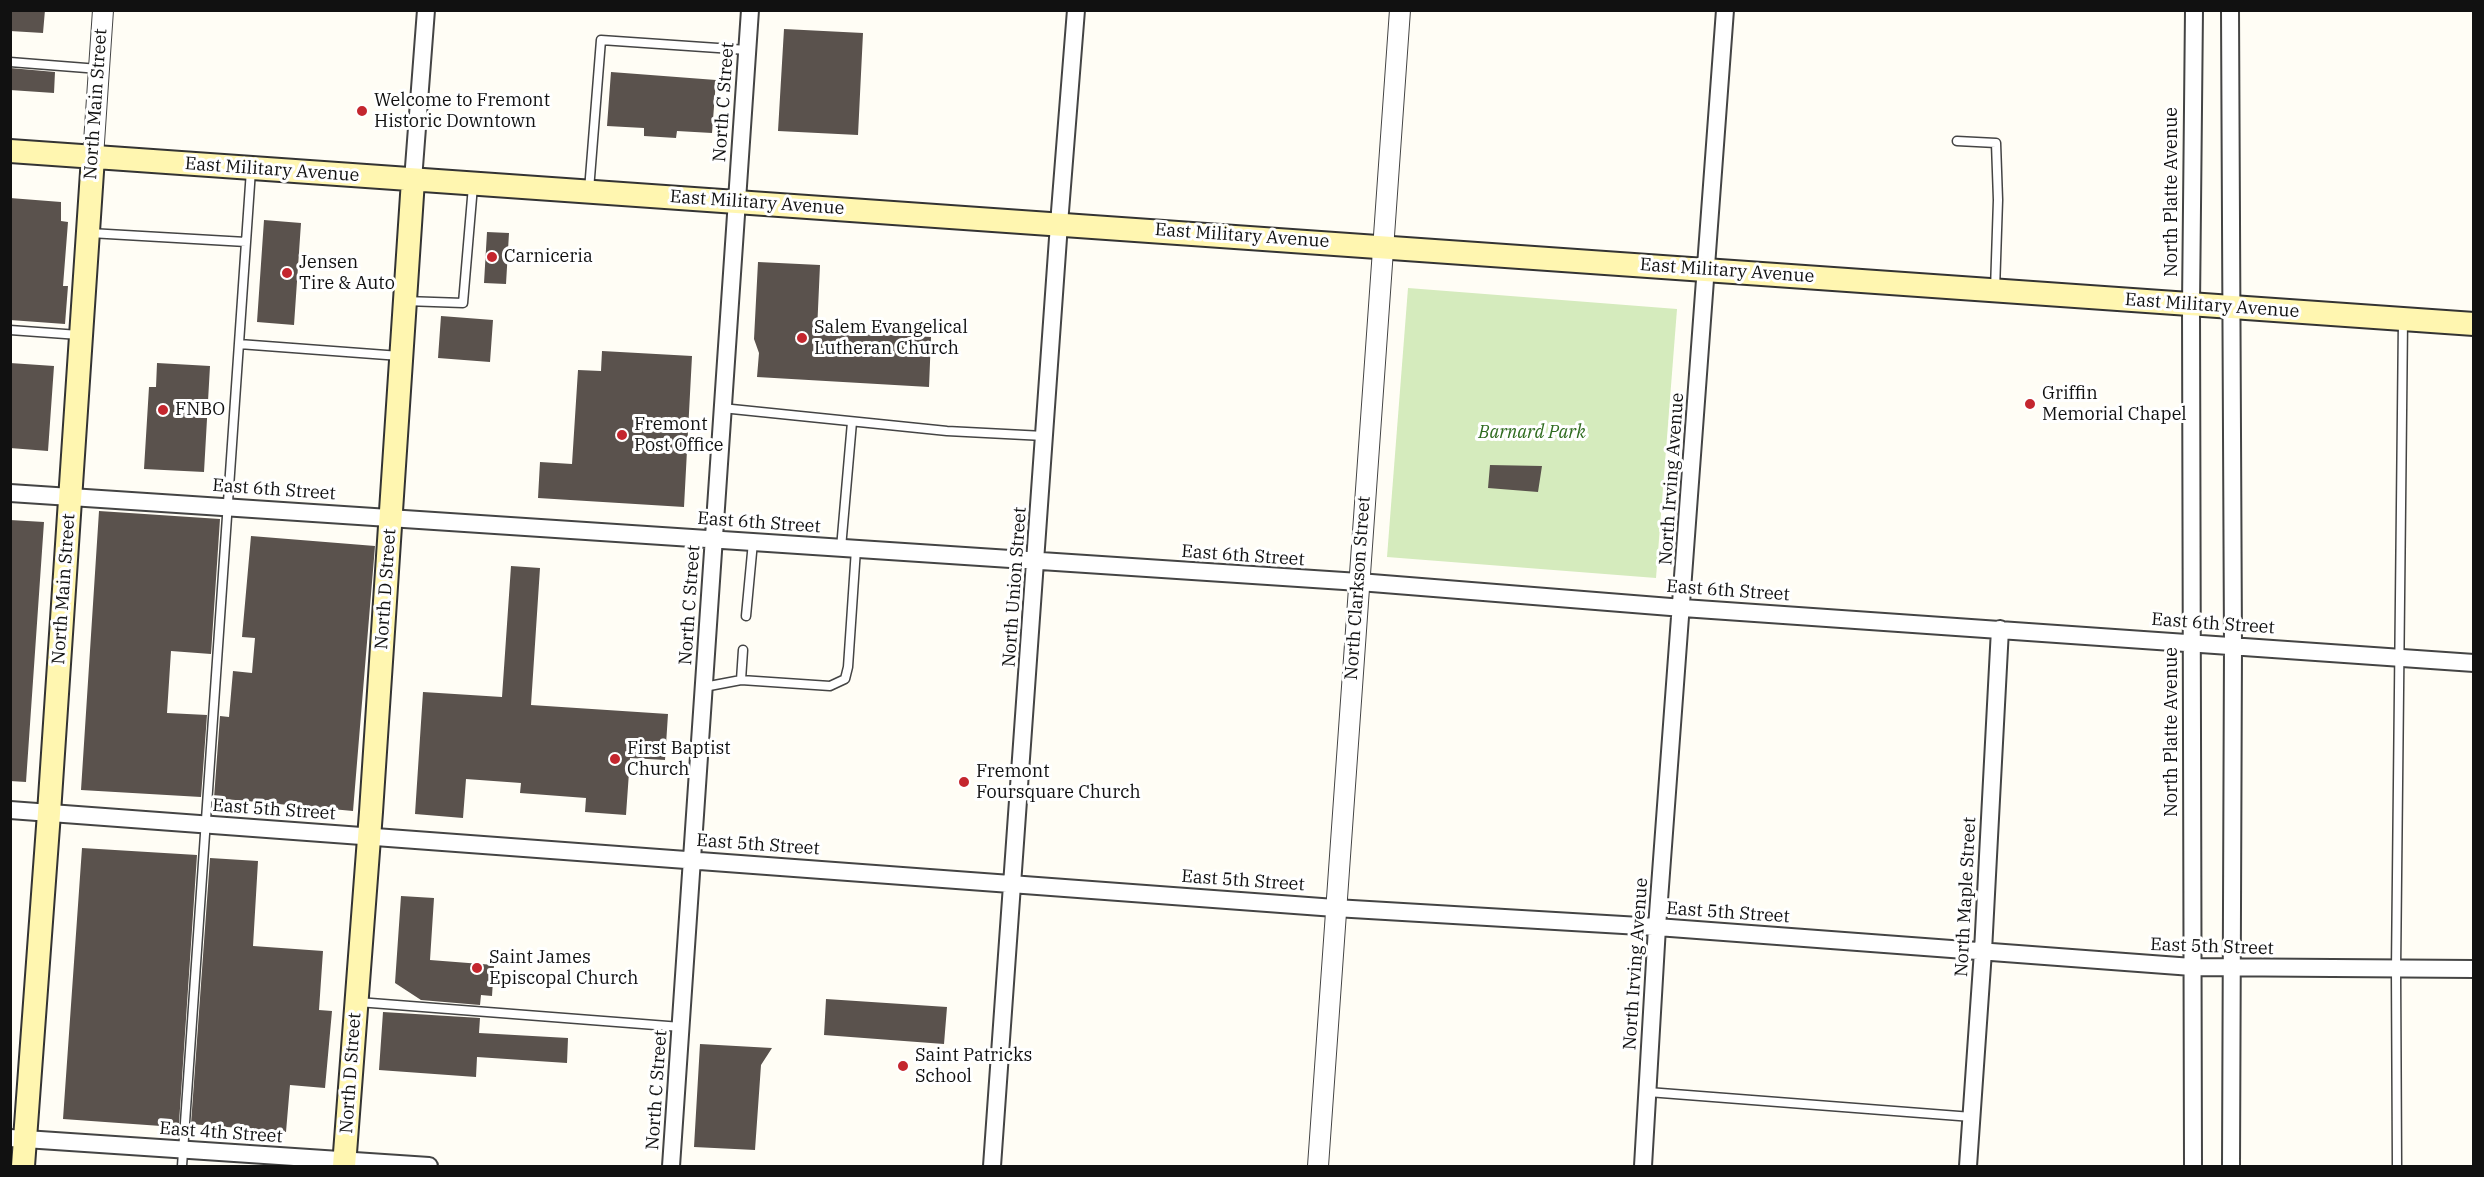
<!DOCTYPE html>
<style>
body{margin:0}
#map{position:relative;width:2484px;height:1177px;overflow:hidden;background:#fffdf5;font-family:"IBM Plex Serif",serif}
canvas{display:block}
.frame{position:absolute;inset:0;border:12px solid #111;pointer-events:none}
</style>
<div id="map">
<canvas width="2484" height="1177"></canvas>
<div class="frame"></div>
</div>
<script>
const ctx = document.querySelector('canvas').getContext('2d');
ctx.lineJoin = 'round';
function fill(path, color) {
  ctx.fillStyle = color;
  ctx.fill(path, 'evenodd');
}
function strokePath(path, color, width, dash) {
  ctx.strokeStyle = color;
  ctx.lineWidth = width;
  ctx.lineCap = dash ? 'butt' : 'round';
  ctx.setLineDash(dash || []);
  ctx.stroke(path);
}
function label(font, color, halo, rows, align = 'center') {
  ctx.font = font + ' "IBM Plex Serif",serif';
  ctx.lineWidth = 6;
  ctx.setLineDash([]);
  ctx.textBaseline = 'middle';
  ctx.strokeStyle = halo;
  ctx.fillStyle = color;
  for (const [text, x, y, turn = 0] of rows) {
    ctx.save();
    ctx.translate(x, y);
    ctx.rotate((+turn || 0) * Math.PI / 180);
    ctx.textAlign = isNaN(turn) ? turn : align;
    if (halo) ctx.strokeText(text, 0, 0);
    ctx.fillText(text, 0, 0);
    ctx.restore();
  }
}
fill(new Path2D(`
 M 1408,288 L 1677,309 L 1656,578 L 1387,557 Z`), '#d5ebbd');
fill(new Path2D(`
 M 10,10 L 45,10 L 43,33 L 10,31 Z
 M 784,29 L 863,33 L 858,135 L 778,131 Z
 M 10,68 L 55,72 L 54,93 L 10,90 Z
 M 611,72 L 716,80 L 712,133 L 677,131 L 676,138 L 644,136 L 644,128 L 607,126 Z
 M 10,198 L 61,202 L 61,221 L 68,222 L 63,286 L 68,286 L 65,324 L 10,320 Z
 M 264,220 L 301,223 L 294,325 L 257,322 Z
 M 487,232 L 509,233 L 506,284 L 484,283 Z
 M 758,262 L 820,265 L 817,331 L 931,337 L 929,387 L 757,377 L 759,353 L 754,339 Z
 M 441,316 L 493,320 L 490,362 L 438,358 Z
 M 602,351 L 692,356 L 684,507 L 538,498 L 540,462 L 572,464 L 578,370 L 601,371 Z
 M 10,363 L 54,366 L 48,451 L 10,448 Z
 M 157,363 L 210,366 L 204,472 L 144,469 L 149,387 L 156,387 Z
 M 1490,465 L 1542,466 L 1538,492 L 1488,488 Z
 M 99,511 L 220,519 L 211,654 L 171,651 L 167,713 L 207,715 L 201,797 L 81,790 Z
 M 10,520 L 44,522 L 26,782 L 10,781 Z
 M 251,536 L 375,546 L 353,811 L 214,798 L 220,716 L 229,717 L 233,671 L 252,673 L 255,638 L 242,637 Z
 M 511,566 L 540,568 L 531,705 L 668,714 L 665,760 L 630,758 L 626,815 L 585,812 L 586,798 L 520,793 L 521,783 L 466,779 L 463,818 L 415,814 L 423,692 L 502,697 Z
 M 82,848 L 197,855 L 179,1123 L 176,1123 L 175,1127 L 63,1119 Z
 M 210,858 L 258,861 L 253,946 L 323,951 L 319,1010 L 332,1011 L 325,1088 L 290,1085 L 286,1132 L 191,1124 Z
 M 401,896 L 434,898 L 430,960 L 494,965 L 492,996 L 481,995 L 480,1005 L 421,1000 L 395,983 Z
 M 826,999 L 947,1007 L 944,1044 L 824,1035 Z
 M 383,1012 L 480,1018 L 479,1033 L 568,1038 L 567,1063 L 477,1057 L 476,1077 L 379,1070 Z
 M 700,1044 L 772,1048 L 761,1065 L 755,1150 L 694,1147 Z`), '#5a524d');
const service = new Path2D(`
 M 10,62 L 99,69
 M 1957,141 L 1996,143 L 1998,200 L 1995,290
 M 589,190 L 601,40 L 747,50
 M 90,233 L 246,242
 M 405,301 L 463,303 L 473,186
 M 10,330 L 79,335
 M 239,344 L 400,356
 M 722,408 L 947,431 L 1044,436
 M 841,548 L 852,422
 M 746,616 L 753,542
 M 741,680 L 743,650
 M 704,687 L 741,680 L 830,686 L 845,679 L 848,667 L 856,549
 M 358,1002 L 681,1027
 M 1648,1092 L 1972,1117
 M 182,1166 L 251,170
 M 2397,1166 L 2396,969 L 2403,320`);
const minor = new Path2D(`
 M 2230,10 L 2233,645 L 2231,1166
 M 413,180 L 426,10
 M 10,493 L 1359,582 L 1683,608 L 2474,663
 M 10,810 L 1335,908 L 1657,927 L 2192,967 L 2474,969
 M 10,1138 L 429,1166
 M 671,1166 L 750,10
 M 992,1166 L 1059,224 L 1076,10
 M 1643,1166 L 1657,927 L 1725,10
 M 1968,1166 L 1983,951 L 2000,629
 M 2193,1166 L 2191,305 L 2194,10`);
const tertiary = new Path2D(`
 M 93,157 L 103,10
 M 1318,1166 L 1400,10`);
const secondary = new Path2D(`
 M 10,151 L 2474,324
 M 23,1166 L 49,813 L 93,157
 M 344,1166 L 371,812 L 413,180`);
strokePath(service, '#444', 11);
strokePath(minor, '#444', 20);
strokePath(tertiary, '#444', 22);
strokePath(secondary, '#333', 26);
strokePath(service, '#fff', 8);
strokePath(minor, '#fff', 16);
strokePath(tertiary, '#fff', 20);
strokePath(secondary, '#fff6b0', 22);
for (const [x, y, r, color] of [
 [362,111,6,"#c4262e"],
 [492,257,6,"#c4262e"],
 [287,273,6,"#c4262e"],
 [802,338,6,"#c4262e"],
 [2030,404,6,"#c4262e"],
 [163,410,6,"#c4262e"],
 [622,435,6,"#c4262e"],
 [615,759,6,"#c4262e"],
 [964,782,6,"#c4262e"],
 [477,968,6,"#c4262e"],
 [903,1066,6,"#c4262e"]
]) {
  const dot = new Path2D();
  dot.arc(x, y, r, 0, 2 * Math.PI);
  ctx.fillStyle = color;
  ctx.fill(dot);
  strokePath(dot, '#fff', 2);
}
label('18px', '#111', '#fff', [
 ["Welcome to Fremont",374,101],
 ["Historic Downtown",374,122],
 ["Carniceria",504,257],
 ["Jensen",299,263],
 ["Tire & Auto",299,284],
 ["Salem Evangelical",814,328],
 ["Lutheran Church",814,349],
 ["Griffin",2042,394],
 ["Memorial Chapel",2042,415],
 ["FNBO",175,410],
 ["Fremont",634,425],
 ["Post Office",634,446],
 ["First Baptist",627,749],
 ["Church",627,770],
 ["Fremont",976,772],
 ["Foursquare Church",976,793],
 ["Saint James",489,958],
 ["Episcopal Church",489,979],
 ["Saint Patricks",915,1056],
 ["School",915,1077]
], 'left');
label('18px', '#111', '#fff', [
 ["North C Street",724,102,-86],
 ["North Main Street",96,104,-86],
 ["East Military Avenue",272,170,4],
 ["North Platte Avenue",2172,192,-90],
 ["East Military Avenue",757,203,4],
 ["East Military Avenue",1242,236,4],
 ["East Military Avenue",1727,271,4],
 ["East Military Avenue",2212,306,4],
 ["North Irving Avenue",1672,479,-86],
 ["East 6th Street",274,490,4],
 ["East 6th Street",759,523,4],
 ["East 6th Street",1243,556,4],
 ["North Union Street",1015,587,-86],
 ["North Clarkson Street",1358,588,-86],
 ["North Main Street",64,589,-86],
 ["North D Street",386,589,-86],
 ["East 6th Street",1728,591,4],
 ["North C Street",690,605,-86],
 ["East 6th Street",2213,624,4],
 ["North Platte Avenue",2172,732,-90],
 ["East 5th Street",274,810,4],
 ["East 5th Street",758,845,4],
 ["East 5th Street",1243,881,4],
 ["North Maple Street",1966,897,-87],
 ["East 5th Street",1728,913,4],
 ["East 5th Street",2212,947,2],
 ["North Irving Avenue",1636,964,-86],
 ["North D Street",351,1073,-86],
 ["North C Street",657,1090,-86],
 ["East 4th Street",221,1133,4]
]);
label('italic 18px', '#2f6b1f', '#fff', [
 ["Barnard Park",1532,433]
]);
</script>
